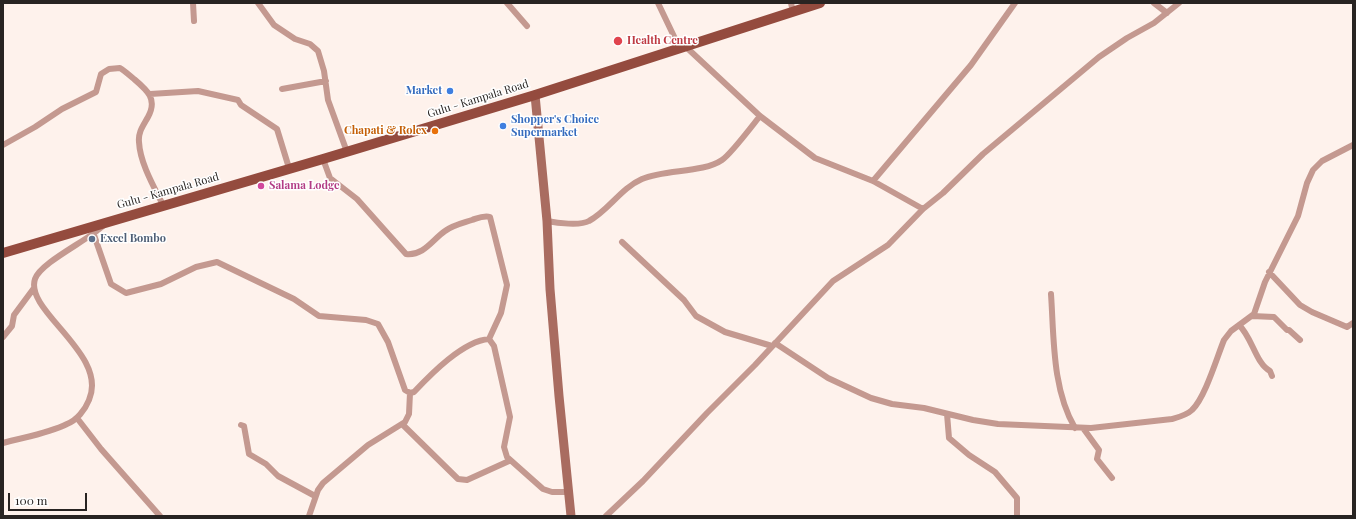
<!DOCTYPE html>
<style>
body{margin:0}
#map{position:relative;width:1356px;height:519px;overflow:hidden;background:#fef2ec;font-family:"Playfair Display",serif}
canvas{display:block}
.frame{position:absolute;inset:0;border:4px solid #282422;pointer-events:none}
.scale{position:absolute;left:8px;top:493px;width:79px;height:18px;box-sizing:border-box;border:2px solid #282422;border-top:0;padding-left:5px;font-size:12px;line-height:14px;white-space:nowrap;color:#282422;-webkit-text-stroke:3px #fff;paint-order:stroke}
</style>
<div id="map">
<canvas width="1356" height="519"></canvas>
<div class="frame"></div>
<div class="scale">100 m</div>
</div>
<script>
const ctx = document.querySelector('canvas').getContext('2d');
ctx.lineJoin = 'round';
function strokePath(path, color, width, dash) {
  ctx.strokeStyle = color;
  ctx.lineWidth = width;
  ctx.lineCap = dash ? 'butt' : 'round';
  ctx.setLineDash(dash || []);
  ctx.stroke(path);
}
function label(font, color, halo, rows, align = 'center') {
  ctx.font = font + ' "Playfair Display",serif';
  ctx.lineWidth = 3;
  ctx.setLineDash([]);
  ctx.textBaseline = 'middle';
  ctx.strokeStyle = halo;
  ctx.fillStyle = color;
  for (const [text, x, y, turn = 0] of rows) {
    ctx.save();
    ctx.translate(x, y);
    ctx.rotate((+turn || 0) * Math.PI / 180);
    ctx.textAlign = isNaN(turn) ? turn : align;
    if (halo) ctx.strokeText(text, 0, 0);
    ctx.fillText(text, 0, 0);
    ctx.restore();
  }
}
strokePath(new Path2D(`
 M 193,3 L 194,21
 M 258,3 L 274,25 L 295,39 L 310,44 L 318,51 L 324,71 L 328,100 L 347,152
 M 507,3 L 527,26
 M 658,3 L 680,49
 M 791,3 L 793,12
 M 1154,3 L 1167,13
 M 686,47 L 760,116 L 815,158 L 873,181 L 923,209
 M 282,89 L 326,81
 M 150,94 L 198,91 L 238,100 L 241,105 L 277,129 L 289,168
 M 3,145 L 35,127 L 62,109 L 96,92 L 101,74 L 109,69 L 120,68 C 125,71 129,75 134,79 C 147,90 158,99 148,117 C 143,126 138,132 139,142 C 140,163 154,187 163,205
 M 323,159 L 330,178 L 357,199 L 406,254 C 424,256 433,239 445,231 C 453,225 463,223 472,220 C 478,218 484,215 490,217 L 507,285 L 501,313 L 489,339
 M 873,181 L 971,65 L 1015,3
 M 547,221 C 557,223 580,226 589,221 C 608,211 621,188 642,179 C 665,169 703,173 722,160 C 731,154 752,126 760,116
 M 94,235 L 111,284 L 126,293 L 161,284 L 196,267 L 217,262 L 294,299 L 319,316 L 366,320 L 378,324 L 388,342 L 405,390 L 410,393 L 414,392 C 431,374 463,341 489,339 L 494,346 L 510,417 L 504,447 L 507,457 L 543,489 L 552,492 L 569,492
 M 622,242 L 684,300 L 696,316 L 725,332 L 772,346
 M 1269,272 L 1300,305 L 1312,312 L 1347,327 L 1353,323
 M 1051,294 C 1054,337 1052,389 1075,428
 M 1252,316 L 1274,317 L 1287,330 L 1289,330 L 1300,340
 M 1239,325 C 1252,337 1256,364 1270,371 L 1272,376
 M 3,337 L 12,326 L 14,315 L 34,288
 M 775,343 L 828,378 L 871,398 L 892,404 L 924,408 L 973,420 L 998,424 L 1091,428 L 1172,419 C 1179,417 1187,415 1192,410 C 1205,398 1217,357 1224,340 L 1231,331 L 1254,314 L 1265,282 L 1298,216 L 1307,183 L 1313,170 L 1322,161 L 1353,145
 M 947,414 L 949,438 L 969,455 L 995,472 L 1017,498 L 1017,516
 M 77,418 L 101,449 L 160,516
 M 402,424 L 458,479 L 467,480 L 509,461
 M 241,425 L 244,426 L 249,454 L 266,464 L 278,476 L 315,496
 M 1083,428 L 1099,450 L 1097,459 L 1112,478
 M 3,443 C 24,437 47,434 67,424 C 77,420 85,410 89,400 C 109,354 24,311 35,279 C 41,262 89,240 104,225
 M 309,516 L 318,490 L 323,483 L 368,445 L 405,422 L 409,414 L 410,393
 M 606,516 L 643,481 L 707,413 L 755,365 L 833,281 L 888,245 L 923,209 L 943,193 L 983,154 L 1099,57 L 1127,38 L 1154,23 L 1179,3`), '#c49990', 6);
strokePath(new Path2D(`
 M 535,95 L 547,221 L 550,289 L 559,396 L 571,516`), '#a96c60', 9);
strokePath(new Path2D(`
 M 3,253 L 323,159 L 535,95 L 820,3`), '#944b3e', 10);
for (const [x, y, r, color] of [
 [618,41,5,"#e0444e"],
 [450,91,4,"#3f7fe0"],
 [503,126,4,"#3f7fe0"],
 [435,131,4,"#e8710a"],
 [261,186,4,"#d1479c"],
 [92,239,4,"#5c6f8a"]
]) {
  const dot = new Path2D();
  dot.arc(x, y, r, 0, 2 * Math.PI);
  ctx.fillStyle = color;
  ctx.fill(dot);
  strokePath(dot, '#fff', 1.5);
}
label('bold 11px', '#be3a42', '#fff', [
 ["Health Centre",627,41]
], 'left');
label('bold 11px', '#366cbe', '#fff', [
 ["Market",442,91],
 ["Shopper's Choice",511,120,"left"],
 ["Supermarket",511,133,"left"]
], 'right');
label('11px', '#282422', '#fff', [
 ["Gulu - Kampala Road",478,99,-17],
 ["Gulu - Kampala Road",168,191,-16]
]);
label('bold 11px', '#c56008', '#fff', [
 ["Chapati & Rolex",427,131]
], 'right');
label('bold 11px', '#b23c85', '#fff', [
 ["Salama Lodge",269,186]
], 'left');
label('bold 11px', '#4e5e75', '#fff', [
 ["Excel Bombo",100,239]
], 'left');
</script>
